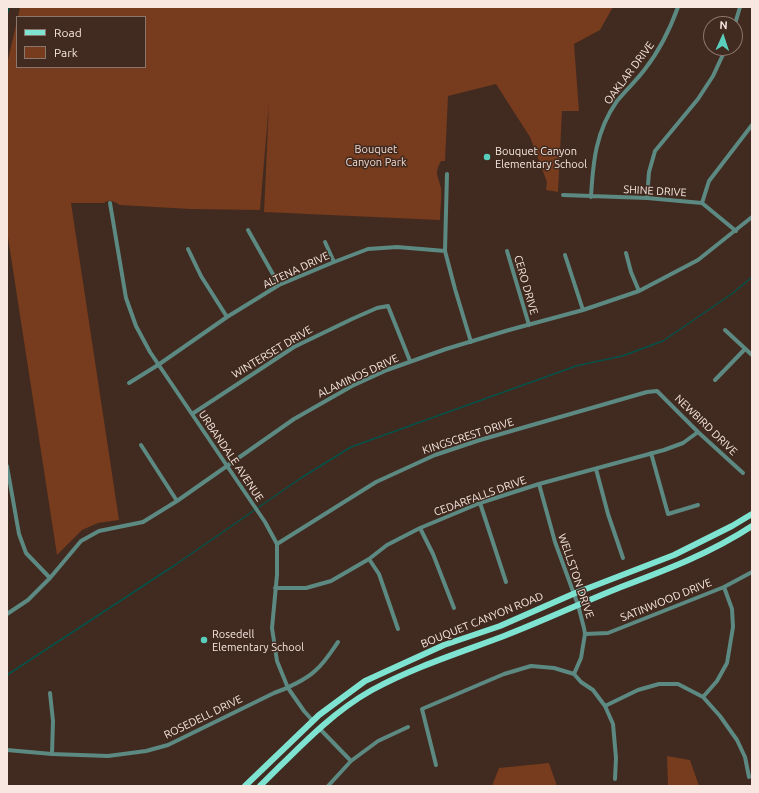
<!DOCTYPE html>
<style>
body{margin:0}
#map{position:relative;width:759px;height:793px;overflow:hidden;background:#412a1f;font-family:Ubuntu,sans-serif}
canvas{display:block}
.frame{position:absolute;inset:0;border:8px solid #f7e7e0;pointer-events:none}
.legend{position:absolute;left:16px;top:16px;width:130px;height:52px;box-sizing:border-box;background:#412a1f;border:1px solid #8a766c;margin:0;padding:5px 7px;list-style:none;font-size:12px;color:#f7e7e0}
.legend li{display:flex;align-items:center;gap:8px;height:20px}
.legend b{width:20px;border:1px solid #8a766c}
.north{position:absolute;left:703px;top:16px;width:40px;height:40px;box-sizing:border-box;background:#412a1f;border:1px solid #8a766c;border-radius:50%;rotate:3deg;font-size:11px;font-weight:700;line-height:16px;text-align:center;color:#f7e7e0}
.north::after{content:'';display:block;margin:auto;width:14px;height:18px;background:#5acebc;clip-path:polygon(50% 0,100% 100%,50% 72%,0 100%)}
</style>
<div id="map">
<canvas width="759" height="793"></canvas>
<div class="frame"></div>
<ul class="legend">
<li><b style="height:5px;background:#7fe3d2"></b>Road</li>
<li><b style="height:11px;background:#773b1d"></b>Park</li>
</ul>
<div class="north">N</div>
</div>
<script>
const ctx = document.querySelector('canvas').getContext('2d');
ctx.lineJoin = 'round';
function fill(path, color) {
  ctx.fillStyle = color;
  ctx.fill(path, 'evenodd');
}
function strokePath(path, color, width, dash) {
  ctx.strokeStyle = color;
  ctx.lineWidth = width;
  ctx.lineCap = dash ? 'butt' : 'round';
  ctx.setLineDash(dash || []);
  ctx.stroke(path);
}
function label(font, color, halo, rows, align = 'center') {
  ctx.font = font + ' Ubuntu,sans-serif';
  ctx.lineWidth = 3;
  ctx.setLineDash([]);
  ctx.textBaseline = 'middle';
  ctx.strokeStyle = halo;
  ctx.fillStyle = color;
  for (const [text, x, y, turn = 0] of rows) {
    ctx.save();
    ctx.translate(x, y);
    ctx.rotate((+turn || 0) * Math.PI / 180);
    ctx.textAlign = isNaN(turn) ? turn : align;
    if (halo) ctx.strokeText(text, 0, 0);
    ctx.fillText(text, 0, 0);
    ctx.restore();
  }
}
fill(new Path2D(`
 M 20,7 L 613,7 L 600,30 L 574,44 L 579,111 L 562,111 L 558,192 L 546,190 L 547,182 L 530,137 L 496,84 L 448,96 L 445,161 L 441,161 C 434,174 438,175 441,188 C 442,198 440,210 440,220 L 264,212 L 269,103 L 260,210 L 190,209 L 120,205 C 115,202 110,198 104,203 L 71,203 L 119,520 L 98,523 L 82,530 L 57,555 L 7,231 L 7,64 L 17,21 L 17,67 L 145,67 L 145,17 L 18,17 Z
 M 667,756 L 690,760 L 699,786 L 668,786 Z
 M 549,763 L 557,786 L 492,786 L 499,768 Z`), '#773b1d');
strokePath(new Path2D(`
 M 7,15 L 9,7
 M 7,675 L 175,565 L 301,478 L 351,447 L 576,366 L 622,356 L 663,341 L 733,293 L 752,277`), '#055249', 1.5);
strokePath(new Path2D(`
 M 735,24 L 740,7
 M 447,174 L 445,251 L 455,289 L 471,342
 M 563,195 L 647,198 L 702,203 L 736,231
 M 591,197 C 593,161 596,131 617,101 C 626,90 637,80 645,69 C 660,50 670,29 678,7
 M 647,198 L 649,172 L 655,151 L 698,99 L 713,76 L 726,48
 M 110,203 L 126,298 L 136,326 L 150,352 L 265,522 L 277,544 L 277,575 L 272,628 L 277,661 L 288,688 L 304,711 L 313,721
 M 702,203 L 709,181 L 752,125
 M 248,230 L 279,285
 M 325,242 L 334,262
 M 188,249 L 201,276 L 227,317
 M 507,251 L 529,325
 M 626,253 L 631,272 L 639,291
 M 565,255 L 583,310
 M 725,330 L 752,355
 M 715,380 L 745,349
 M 129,383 L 158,365 L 227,317 L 279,285 L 334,262 L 368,249 L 397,247 L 445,251
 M 192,414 L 294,347 L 352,319 L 377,308 L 388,306 L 410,361
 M 141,445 L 177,501
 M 651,453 L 668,514 L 698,505
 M 7,466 L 19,534 L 26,553 L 50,578
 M 596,469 L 608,514 L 623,558
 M 539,484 L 555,542 L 578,605 L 584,628 L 585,634 L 581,658 L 574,674
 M 480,503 L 506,582
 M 420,528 L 433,554 L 454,608
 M 277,544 L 376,482 L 435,455 L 480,440 L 647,392 L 657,391 L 698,432 L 743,473
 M 369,559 L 379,574 L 398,629
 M 275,588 L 306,588 L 331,581 L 369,559 L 387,545 L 420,528 L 480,503 L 539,484 L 664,450 L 683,443 L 698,432
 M 7,614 L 28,600 L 50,578 L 81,541 L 99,531 L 143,522 L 177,501 L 294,419 L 352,386 L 387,370 L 446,349 L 509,330 L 583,310 L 639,291 L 698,260 L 752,217
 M 585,634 L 608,633 L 724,587 L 752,572
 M 50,693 L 53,721 L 52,754
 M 703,697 L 717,681 L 727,663 L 733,627 L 732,609 L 724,587
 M 605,706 L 638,690 L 659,684 L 678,684 L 703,697 L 720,716 L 737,740 L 745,757 L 749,777
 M 320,729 L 351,761
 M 7,750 L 52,754 L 108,756 L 146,751 L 168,745 L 274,693 C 286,689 307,679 316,670 C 325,662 331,652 338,642
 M 436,765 L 422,709 L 504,674 L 531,666 L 554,668 L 574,674 L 581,682 L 593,690 L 605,706 L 613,724 L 616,758 L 615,779
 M 328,786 L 351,761 L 378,741 L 408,727`), '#5c8981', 4);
strokePath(new Path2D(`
 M 245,786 L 319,715 L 365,681 L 444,645 L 500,626 L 573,594 L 674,555 L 732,526 L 752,514
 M 260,786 C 295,752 329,714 372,690 C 414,667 459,653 504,636 C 543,621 581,603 621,587 C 666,570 711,553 752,526`), '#7fe3d2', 6);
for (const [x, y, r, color] of [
 [487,157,4,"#5acebc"],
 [204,640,4,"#5acebc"]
]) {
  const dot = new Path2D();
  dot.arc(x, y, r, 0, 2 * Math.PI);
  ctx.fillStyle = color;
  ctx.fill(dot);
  strokePath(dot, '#412a1f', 1.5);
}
label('11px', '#f7e7e0', '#412a1f', [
 ["OAKLAR DRIVE",629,73,-53],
 ["SHINE DRIVE",655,191,3],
 ["ALTENA DRIVE",296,270,-25],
 ["CERO DRIVE",526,285,74],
 ["WINTERSET DRIVE",272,352,-31],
 ["ALAMINOS DRIVE",358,376,-25],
 ["NEWBIRD DRIVE",706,425,44],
 ["KINGSCREST DRIVE",468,436,-18],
 ["URBANDALE AVENUE",231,456,56],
 ["CEDARFALLS DRIVE",480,496,-20],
 ["WELLSTON DRIVE",576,576,71],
 ["SATINWOOD DRIVE",666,600,-22],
 ["BOUQUET CANYON ROAD",482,620,-22],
 ["ROSEDELL DRIVE",203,717,-26]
]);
label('11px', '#f1dad0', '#412a1f', [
 ["Bouquet",376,149],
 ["Canyon Park",376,162]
]);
label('11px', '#f7e7e0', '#412a1f', [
 ["Bouquet Canyon",495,151],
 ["Elementary School",495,164],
 ["Rosedell",212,634],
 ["Elementary School",212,647]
], 'left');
</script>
